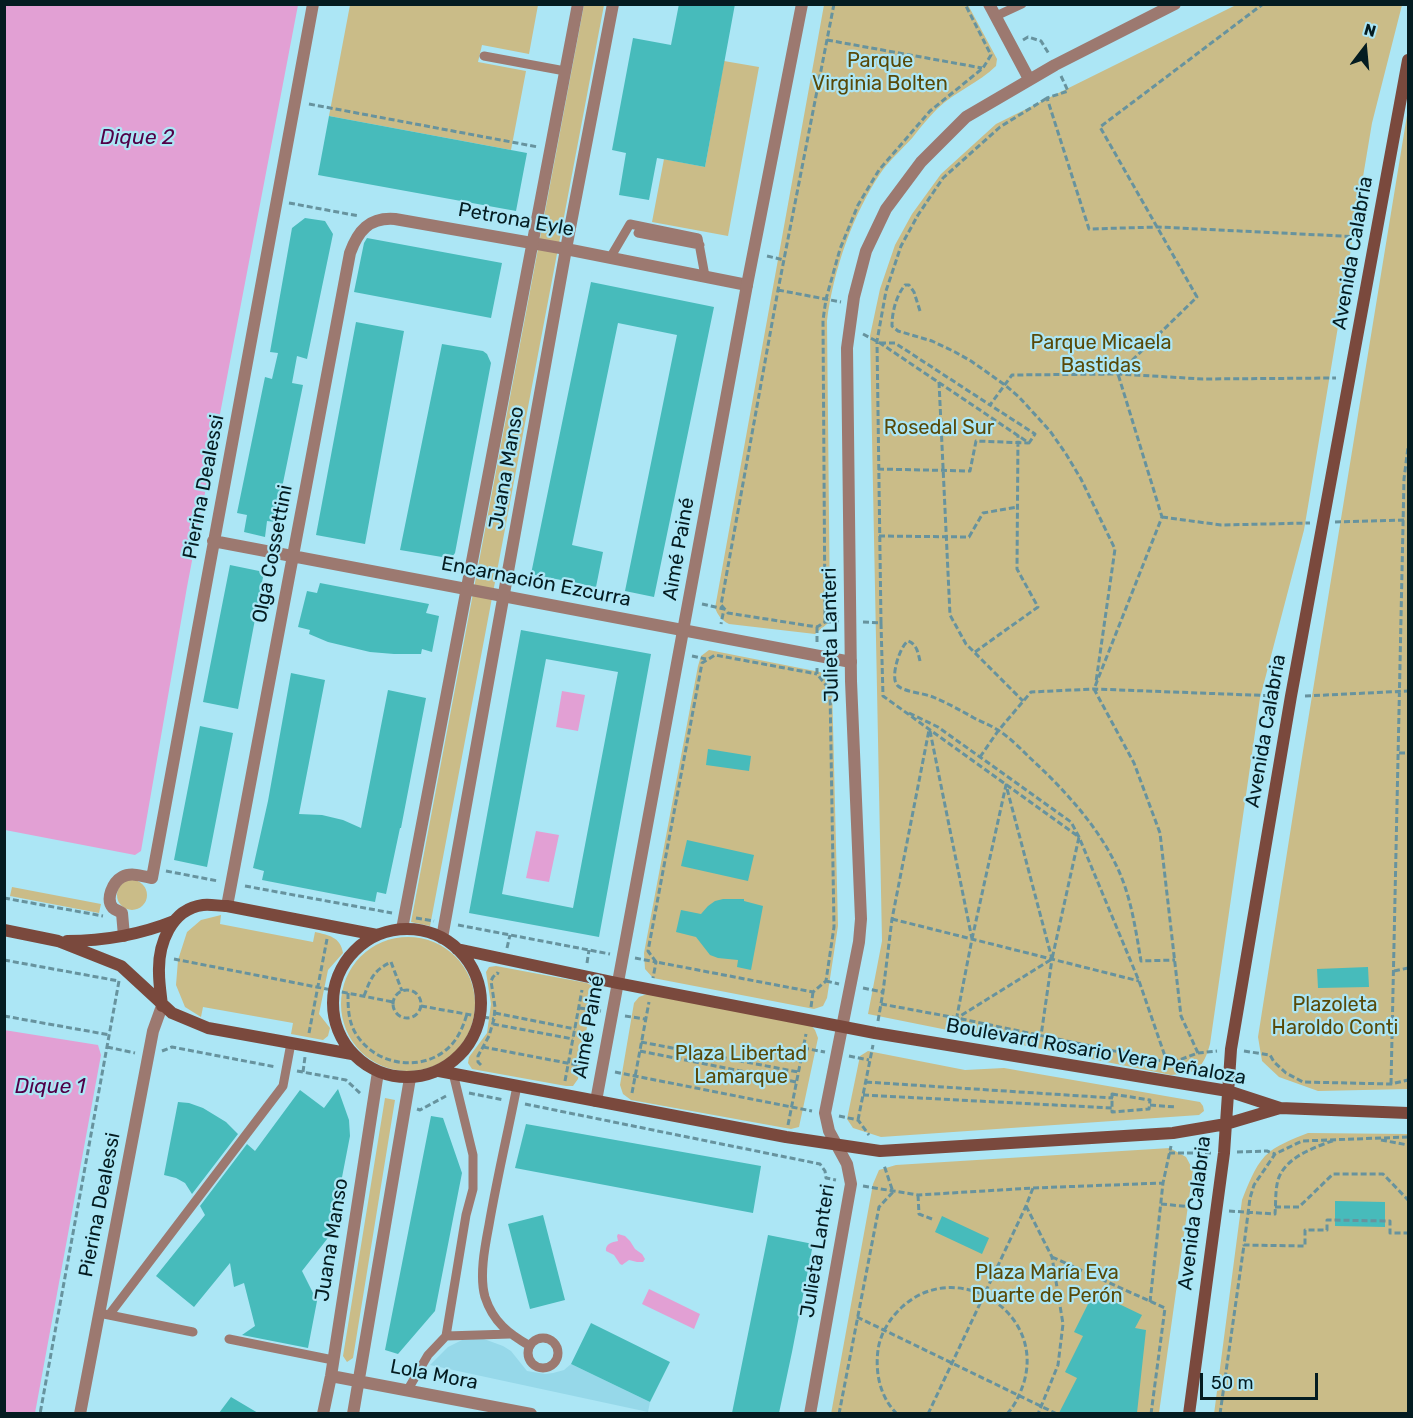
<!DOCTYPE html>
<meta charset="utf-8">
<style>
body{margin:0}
#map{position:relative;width:1413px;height:1418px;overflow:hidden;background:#ace6f5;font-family:Rubik,sans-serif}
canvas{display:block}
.frame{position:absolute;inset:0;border:6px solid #041c21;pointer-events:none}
.north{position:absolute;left:1335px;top:18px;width:60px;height:60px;-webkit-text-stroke:4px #ace6f5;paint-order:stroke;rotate:16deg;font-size:16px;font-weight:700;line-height:24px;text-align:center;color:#041c21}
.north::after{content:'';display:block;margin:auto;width:21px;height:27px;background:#041c21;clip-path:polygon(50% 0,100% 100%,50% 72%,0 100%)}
.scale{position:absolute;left:1200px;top:1373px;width:118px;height:27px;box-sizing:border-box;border:3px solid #041c21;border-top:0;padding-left:8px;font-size:18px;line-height:21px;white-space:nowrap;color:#041c21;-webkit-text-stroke:4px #ace6f5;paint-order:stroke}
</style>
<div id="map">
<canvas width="1413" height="1418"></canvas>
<div class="frame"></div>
<div class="north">N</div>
<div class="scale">50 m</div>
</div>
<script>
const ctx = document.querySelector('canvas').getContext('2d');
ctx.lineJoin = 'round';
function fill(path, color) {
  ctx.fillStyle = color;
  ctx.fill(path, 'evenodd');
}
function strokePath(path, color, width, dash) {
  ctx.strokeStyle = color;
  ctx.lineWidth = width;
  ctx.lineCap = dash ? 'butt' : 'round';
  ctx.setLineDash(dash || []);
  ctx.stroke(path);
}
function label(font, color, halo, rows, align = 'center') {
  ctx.font = font + ' Rubik,sans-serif';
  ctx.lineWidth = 4.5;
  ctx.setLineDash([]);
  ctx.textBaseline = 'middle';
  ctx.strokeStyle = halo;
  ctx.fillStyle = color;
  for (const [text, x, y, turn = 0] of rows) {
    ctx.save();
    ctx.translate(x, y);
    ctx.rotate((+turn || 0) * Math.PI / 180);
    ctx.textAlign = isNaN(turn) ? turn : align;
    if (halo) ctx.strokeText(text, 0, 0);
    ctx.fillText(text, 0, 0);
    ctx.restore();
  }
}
fill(new Path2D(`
 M 474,1339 L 484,1339 L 503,1346 L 511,1351 L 527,1371 L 545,1374 L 553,1373 L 564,1370 L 571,1364 L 650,1402 L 648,1412 L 430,1365 L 448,1347 L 462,1340 Z`), '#96d8e9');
fill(new Path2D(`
 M 350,5 L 538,5 L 529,54 L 482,45 L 478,62 L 526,71 L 511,150 L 329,116 Z
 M 584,5 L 604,5 L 430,926 L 411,922 Z
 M 824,5 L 968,5 L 997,59 L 996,66 C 979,83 954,92 937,109 C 928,118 920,128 913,137 C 903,148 891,159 882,171 C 853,213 833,271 827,321 L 830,616 L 827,624 L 815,634 L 729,624 C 721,620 718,615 715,608 Z
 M 1236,5 L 1402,5 L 1372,123 L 1304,530 L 1260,698 L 1210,1044 C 1203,1069 1197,1073 1171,1075 L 868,1014 L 882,941 L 870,336 L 880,289 L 895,245 L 912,214 L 941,174 L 996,124 Z
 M 724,61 L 759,67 L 728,236 L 652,222 L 664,159 L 705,167 Z
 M 1408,109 L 1408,1089 L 1318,1091 L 1279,1077 L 1262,1061 L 1258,1037 L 1303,751 Z
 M 709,650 L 820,672 L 827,676 L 832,685 L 838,926 L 827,998 L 823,1006 L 814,1009 L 653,978 L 645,969 L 644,953 L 698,666 L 701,656 Z
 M117 895a15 15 0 1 1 30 0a15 15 0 1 1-30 0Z
 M 12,887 L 101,904 L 99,913 L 10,896 Z
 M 221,915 L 220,924 L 313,942 L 315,932 C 328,935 341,937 343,953 L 328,970 L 319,1014 L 330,1028 L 328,1036 L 323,1040 L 291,1034 L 293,1023 L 203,1007 L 201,1017 L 185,1007 L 176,985 L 178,960 L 187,932 L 201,920 Z
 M341 1004a67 67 0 1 1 134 0a67 67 0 1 1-134 0Z
 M 496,966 L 587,983 L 592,986 L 593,992 L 578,1079 L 573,1086 L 566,1086 L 472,1069 L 468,1063 L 469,1057 L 487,1033 L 491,1004 L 486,972 L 489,967 Z
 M 647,994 L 809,1023 L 815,1030 L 818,1038 L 799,1127 L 791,1129 L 631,1100 L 623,1094 L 620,1085 L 634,1003 L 639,997 Z
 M 868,1051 L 965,1070 L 1004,1068 L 1200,1102 L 1203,1106 L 1204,1111 L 1199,1115 L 881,1137 L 853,1128 L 847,1119 L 860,1056 Z
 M 385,1098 L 395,1100 L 353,1358 L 347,1362 L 343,1356 Z
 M 1308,1133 L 1408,1134 L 1408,1413 L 1214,1414 L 1242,1200 C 1248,1185 1254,1168 1265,1156 C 1276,1145 1293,1139 1308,1133 Z
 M 1170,1148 L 1186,1157 L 1193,1170 L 1159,1413 L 831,1414 L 873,1184 L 879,1170 L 896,1165 Z`), '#cabc88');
fill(new Path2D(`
 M 4,5 L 298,5 L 187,587 L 141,851 L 135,855 L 5,830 Z
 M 562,691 L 585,695 L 578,731 L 556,727 Z
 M 536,831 L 559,835 L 549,882 L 526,878 Z
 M 4,1030 L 98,1045 L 101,1055 L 35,1413 L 5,1413 Z
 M 618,1234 L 625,1236 L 630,1241 L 635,1249 L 642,1254 L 645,1259 L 643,1262 L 637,1262 L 629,1260 L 622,1265 L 620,1264 L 614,1255 L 606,1251 C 605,1244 612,1242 618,1241 L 617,1236 Z
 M 649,1289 L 700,1314 L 694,1329 L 642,1304 Z`), '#e2a0d4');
fill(new Path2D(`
 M 679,4 L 735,4 L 705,167 L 657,158 L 649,200 L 619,195 L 626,153 L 612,150 L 633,38 L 671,45 Z
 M 329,116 L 527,153 L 516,211 L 318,175 Z
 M 305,218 L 325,221 L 333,234 L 307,359 L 297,356 L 292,383 L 303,385 L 275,522 L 267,521 L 265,537 L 244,532 L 247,515 L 237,513 L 265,377 L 272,379 L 278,353 L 270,352 L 292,228 Z
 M 367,238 L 502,263 L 491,318 L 354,292 L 364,243 Z
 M 591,282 L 714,307 L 654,597 L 625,591 L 677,335 L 618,323 L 572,545 L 603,552 L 596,587 L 531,574 Z
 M 356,322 L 404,331 L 365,544 L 316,535 Z
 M 442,344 L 483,351 L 487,354 L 491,363 L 455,553 L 452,557 L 448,558 L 400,550 Z
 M 230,565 L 264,572 L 238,709 L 203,702 Z
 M 320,583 L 429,604 L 426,613 L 439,616 L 432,652 L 422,649 L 421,654 L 394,654 L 370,652 L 328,642 L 309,634 L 310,630 L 298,627 L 307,591 L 317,593 Z
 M 521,630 L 651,654 L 599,937 L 469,913 ZM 546,659 L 618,672 L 573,908 L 502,894 Z
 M 291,673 L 325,680 L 299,814 L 322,815 L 343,820 L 361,828 L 388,690 L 426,698 L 401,828 L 400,828 L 386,894 L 377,892 L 375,902 L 262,880 L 264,871 L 253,868 L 268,801 Z
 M 200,726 L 233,733 L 207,867 L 174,860 Z
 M 708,749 L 751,756 L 749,771 L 706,765 Z
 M 687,840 L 754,855 L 748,881 L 681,866 Z
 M 723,899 L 744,899 L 744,901 L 763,906 L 751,970 L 737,967 L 738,960 L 718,958 L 710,955 L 696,937 L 676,932 L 681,910 L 701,914 L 708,906 L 715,901 Z
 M 1368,967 L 1369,987 L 1318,988 L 1317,969 Z
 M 338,1089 L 349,1120 L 350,1136 L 331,1234 L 302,1271 L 317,1301 L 308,1348 L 242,1335 L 255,1326 L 244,1283 L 234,1287 L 230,1263 L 194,1307 L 156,1276 L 205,1215 L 200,1206 L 247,1144 L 255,1151 L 300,1090 L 324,1108 Z
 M 178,1102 L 189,1103 L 203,1108 L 226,1122 L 238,1134 L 192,1194 L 185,1183 L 176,1178 L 164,1175 Z
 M 431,1116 L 443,1118 L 462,1173 L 435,1311 L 398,1354 L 385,1350 Z
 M 526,1124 L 761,1166 L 753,1213 L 515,1168 Z
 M 1335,1201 L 1385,1202 L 1385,1227 L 1335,1226 Z
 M 543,1215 L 565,1300 L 530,1309 L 508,1224 Z
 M 942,1216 L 989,1238 L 982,1254 L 935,1232 Z
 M 768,1235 L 813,1244 L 792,1352 L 779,1413 L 732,1413 Z
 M 1094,1292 L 1142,1315 L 1135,1328 L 1146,1330 L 1137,1413 L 1059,1413 L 1077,1378 L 1065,1372 L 1083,1336 L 1074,1332 Z
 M 591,1323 L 670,1362 L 650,1402 L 571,1364 Z
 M 231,1397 L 258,1413 L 219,1413 Z`), '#47bbbb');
strokePath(new Path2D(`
 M 834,4 L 778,290 L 721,605 L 728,613 L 817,627 L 825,622 L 823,320 L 826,299 L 840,249 L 858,205 L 879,170 L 930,111 L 983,68 L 991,55 L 965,4
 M 827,40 L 982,68
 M 1023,40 L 1028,37 L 1041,41 L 1049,54
 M 1061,76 L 1068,91 L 1047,98 L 1089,229 L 1158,227 L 1362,237
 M 309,104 L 538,147
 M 289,203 L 359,216
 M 767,256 L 784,260
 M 778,290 L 841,302
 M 920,311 L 914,292 L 909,285 L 905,285 C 896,296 892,312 892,326 L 898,331 L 932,341 L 955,352 L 971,361 L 1005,385 L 1019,397 L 1050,431 L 1066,454 L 1081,479 L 1115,549 L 1096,682
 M 863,334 L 880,343 L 1029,443 L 1035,434 L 990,405
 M 880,343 L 895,343 L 990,405 L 1012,375 L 1118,374 L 1203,379 L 1336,378
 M 939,382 L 950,615 L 966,644 L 1023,701
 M 878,469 L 970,471 L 976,441 L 1028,443
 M 1162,517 L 1221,525 L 1310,523
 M 1335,522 L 1408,520
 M 879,536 L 969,537 L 983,513 L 1018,507
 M 702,604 L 724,609 L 721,624
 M 825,622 L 839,622
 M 863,622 L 881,623 L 883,696 L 1079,837 L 1052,959 L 957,1018
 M 881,623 L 877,341 L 886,291 L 901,246 L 918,215 L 943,178 L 1000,127 L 1047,98
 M 817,627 L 817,643
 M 975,652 L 1038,607 L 1017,569 L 1018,435
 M 692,656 L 706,659
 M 920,661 C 918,653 917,644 908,641 C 900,646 889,679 898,686 C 905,692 923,693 933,697 C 947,703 960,710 974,718 C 982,722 990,725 998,730 C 1009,737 1020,748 1029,757 C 1065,790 1102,830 1121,876 C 1132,903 1136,932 1141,961 L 1175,960
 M 817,668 L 817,674 L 830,690 L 834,927 L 826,981 L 813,992 L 656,962 L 648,951 L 702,663 L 715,655 L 817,674
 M 1305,696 L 1408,691
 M 909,713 L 938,727 L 1071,822 L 1079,837 L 1139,981 L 1167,1062
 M 930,731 L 972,939 L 957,1016
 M 1399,753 L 1408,753
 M 980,757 L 998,731 L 1031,692 L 1094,689 L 1278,696
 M 166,871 L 218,881
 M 245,886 L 392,913
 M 4,898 L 103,916
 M 416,918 L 434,921
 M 892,919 L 1139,981
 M 458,925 L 610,954
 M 972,939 L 1006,785 L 1052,959 L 1041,1036
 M 507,948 L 510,935
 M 635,958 L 656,962 L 653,978
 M 174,959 L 393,1002
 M 4,960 L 119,981 L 40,1414
 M 587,963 L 589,950
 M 1394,971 L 1408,968
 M 826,981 L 839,984
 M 863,988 L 883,992
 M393 1004a14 14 0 1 1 28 0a14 14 0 1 1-28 0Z
 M 348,993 C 348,1007 348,1021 356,1034 C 375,1065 419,1072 446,1050 C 458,1040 463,1027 467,1014
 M 364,996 C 371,978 373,971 391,962 L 402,991
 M 881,1004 L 957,1018 L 1167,1062 L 1179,1060 L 1198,1053 L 1217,1051
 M 421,1006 L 494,1019
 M 811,1007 L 813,992
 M 579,1008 L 601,1011
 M 495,1013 L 575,1029
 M 4,1016 L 110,1035
 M 625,1016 L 645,1019
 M 878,1021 L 883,992 L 892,919 L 929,730
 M 493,1024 L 573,1039
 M 309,1033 L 327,939
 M 641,1042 L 798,1072
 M 107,1047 L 135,1053
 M 483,1047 L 588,1067
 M 803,1048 L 825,1052
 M 162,1051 L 172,1047 L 276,1067
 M 640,1051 L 796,1082
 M 1244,1051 L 1270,1055 L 1274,1062 L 1286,1073 L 1303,1082 L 1391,1084 L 1408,1080
 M 1198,1053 L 1181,1016 L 1160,833 L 1134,763 L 1094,689 L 1162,517 L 1118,374 L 1197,297 L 1100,127 L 1263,4
 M 849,1056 L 869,1060
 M 481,1065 L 478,1062 L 478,1056 L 489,1036 L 494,1019 L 495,1007 L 491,981 L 493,977 L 497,973 L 499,974
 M 297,1071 L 346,1080 L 362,1095
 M 303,1072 L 305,1057
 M 615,1072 L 812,1111
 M 565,1081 L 582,990
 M 866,1082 L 1113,1098
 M 1391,1084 L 1404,479 L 1408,447
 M 469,1093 L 504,1100
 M 632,1093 L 649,1002
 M 1112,1094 L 1150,1100 L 1149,1109 L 1112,1112 Z
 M 863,1095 L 1112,1108
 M 525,1104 L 820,1164 L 825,1171 L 826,1178 L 836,1180
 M 1150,1105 L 1176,1107
 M 417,1109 L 420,1110 L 446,1096
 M 839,1116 L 858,1120 L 869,1135
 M 858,1120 L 873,1045
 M 788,1125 L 806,1034
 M 1408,1137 L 1302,1141 L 1275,1154 L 1254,1185 L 1250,1198 L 1244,1245 L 1305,1246 L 1305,1230 L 1327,1230 L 1327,1220 L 1390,1221 L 1390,1233 L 1408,1233
 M 1381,1140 L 1408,1145
 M 1237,1152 L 1267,1151 L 1275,1154
 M 1169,1153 L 1212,1153
 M 863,1186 L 918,1195 L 1033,1188 L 1163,1183
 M 918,1195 L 919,1214 L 932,1219
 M 1161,1204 L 1204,1208
 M 1026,1206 L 1052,1257 L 1063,1324 L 1058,1365 L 1038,1414
 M 1275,1207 L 1299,1207 L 1333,1174 L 1383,1174 L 1408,1200
 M 1229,1211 L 1275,1214 C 1276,1203 1275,1191 1278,1180 C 1285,1157 1315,1147 1335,1140
 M 1052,1257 L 1165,1308 L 1151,1414
 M 1150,1302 L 1163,1183 L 1171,1146
 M 857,1317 L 1057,1414
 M 839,1414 L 879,1207 L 893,1192 L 884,1165
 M 897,1414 C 880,1397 875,1373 878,1350 C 880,1334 890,1318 902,1307 C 956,1257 1045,1311 1024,1382 C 1020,1394 1016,1404 1007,1414
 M 928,1414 L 1026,1206 L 1033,1188
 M 1220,1414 L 1244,1245`), '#67939e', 3, [6, 3]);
strokePath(new Path2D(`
 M 996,16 L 1022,4
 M 484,56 L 565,71
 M 638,233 L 700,245
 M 610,258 L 630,224 L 698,238 L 705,276
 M 517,1086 C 508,1132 497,1178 489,1225 C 485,1246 479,1276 485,1297 C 493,1322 509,1334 530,1346
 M 104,1314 L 193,1332
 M 109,1315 L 283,1086 L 291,1043
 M 446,1336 L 466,1215 L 473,1189 L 473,1155 L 453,1073
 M528 1353a15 15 0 1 1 30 0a15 15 0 1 1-30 0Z
 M 229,1339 L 333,1360
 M 407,1391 L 428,1355 L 446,1336 L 510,1334`), '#9c7970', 9);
strokePath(new Path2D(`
 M 213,541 L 292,556
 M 124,936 L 122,913 C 119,911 115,910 113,908 C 105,899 113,882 122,877 C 131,872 142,876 152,878 L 313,4`), '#9c7970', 12);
strokePath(new Path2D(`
 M 989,4 L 1029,79
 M 292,556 L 851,662
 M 227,906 L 350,253 C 358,231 369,217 395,219 L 566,249 L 747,285
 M 331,1376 L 531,1414
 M 80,1414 L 153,1031 L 162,1006
 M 323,1414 L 331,1376 L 378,1072
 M 353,1414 L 410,1078`), '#9c7970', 12);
strokePath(new Path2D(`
 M 402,929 L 578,4
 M 442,938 L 566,249 L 613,4
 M 596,1101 L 747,285 L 802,4
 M 810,1414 L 851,1184 L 847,1164 L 829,1131 L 825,1113 L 859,942 L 861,919 L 851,681 L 847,348 L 854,297 L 866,251 L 886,209 L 921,162 L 966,117 L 1055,65 L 1175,4`), '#9c7970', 12);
strokePath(new Path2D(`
 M333 1003a74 74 0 1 1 148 0a74 74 0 1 1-148 0Z
 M 4,930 L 58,941 L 121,966 L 172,1013 L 208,1028 L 352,1054
 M 67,941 C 104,941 139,935 174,921
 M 457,949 L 617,983 L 875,1033 L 1228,1091 L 1280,1108 L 1408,1113
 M 162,1006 C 161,995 159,984 159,973 C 158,944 171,909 203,905 C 210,904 219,906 227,906 L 377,935
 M 439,1071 L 786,1137 L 880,1151 L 1173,1133 L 1226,1124 L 1280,1108
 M 1189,1414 L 1224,1153 L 1231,1049 L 1291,696 L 1408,60`), '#7a493d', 12);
label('20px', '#584908', '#ace6f5', [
 ["Parque",880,61],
 ["Virginia Bolten",880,84],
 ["Parque Micaela",1101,343],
 ["Bastidas",1101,366],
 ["Rosedal Sur",939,428],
 ["Plazoleta",1335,1005],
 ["Haroldo Conti",1335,1028],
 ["Plaza Libertad",741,1054],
 ["Lamarque",741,1077],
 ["Plaza María Eva",1047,1273],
 ["Duarte de Perón",1047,1296]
]);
label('20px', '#041c21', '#ace6f5', [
 ["Petrona Eyle",516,220,10],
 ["Avenida Calabria",1353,253,-80],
 ["Juana Manso",507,468,-80],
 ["Pierina Dealessi",204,487,-79],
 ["Aimé Painé",679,549,-80],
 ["Olga Cossettini",273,554,-79],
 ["Encarnación Ezcurra",536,582,11],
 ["Julieta Lanteri",831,635,-91],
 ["Avenida Calabria",1266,731,-80],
 ["Aimé Painé",589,1027,-80],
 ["Boulevard Rosario Vera Peñaloza",1096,1052,10],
 ["Pierina Dealessi",100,1205,-79],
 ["Avenida Calabria",1195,1213,-83],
 ["Juana Manso",332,1240,-81],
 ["Julieta Lanteri",818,1251,-81],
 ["Lola Mora",434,1375,11]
]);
label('italic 21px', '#510047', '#ace6f5', [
 ["Dique 2",137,138],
 ["Dique 1",50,1087]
]);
</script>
